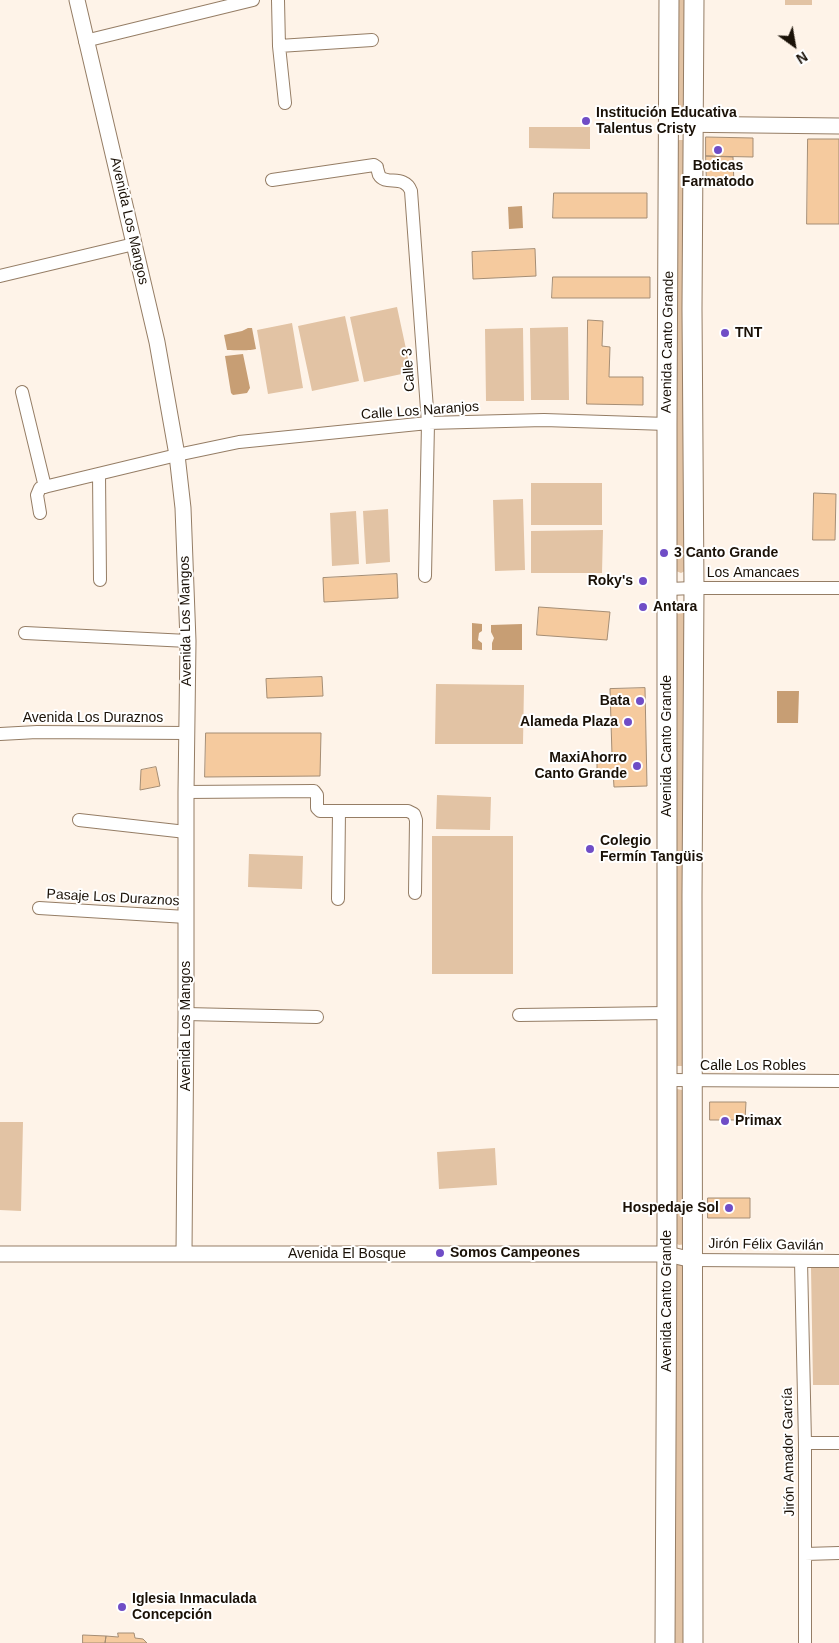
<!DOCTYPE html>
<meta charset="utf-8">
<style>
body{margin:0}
#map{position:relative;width:839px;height:1643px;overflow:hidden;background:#fef3e8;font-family:Helvetica,sans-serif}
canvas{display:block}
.north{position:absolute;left:769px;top:20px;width:50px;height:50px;-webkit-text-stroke:4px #fff;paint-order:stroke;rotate:148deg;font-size:14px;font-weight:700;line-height:20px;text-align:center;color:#1a1107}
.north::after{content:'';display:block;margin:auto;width:18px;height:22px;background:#1a1107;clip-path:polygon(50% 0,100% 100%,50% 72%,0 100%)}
</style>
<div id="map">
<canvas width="839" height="1643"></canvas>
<div class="north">N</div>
</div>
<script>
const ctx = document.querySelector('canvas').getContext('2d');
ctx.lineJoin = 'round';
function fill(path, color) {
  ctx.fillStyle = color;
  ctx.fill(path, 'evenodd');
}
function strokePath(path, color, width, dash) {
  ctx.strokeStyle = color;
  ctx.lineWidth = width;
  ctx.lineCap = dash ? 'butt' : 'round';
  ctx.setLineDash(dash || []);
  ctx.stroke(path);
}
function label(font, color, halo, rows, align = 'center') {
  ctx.font = font + ' Helvetica,sans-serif';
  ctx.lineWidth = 4;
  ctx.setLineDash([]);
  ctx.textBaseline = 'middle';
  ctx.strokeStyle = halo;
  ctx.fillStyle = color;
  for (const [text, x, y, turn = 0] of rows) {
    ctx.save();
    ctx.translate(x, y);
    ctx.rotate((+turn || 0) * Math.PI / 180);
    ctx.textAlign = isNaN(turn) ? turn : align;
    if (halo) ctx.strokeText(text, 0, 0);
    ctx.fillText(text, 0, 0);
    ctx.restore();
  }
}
fill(new Path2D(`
 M 675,0 L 688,0 L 687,107 L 681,111 L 675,107 Z
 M 785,0 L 812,0 L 812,5 L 785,5 Z
 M 529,127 L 590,127 L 590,149 L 529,148 Z
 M 679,140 L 684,140 L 687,570 L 681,573 L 676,571 L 675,143 Z
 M 397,307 L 411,372 L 364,382 L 350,317 Z
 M 345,316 L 359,381 L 312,391 L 298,326 Z
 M 292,323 L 303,388 L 268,394 L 257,330 Z
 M 568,327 L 569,400 L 531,400 L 530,328 Z
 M 523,328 L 524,401 L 486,401 L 485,329 Z
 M 531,483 L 602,483 L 602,525 L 531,525 Z
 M 523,499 L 525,570 L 495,571 L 493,500 Z
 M 388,509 L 390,562 L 366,564 L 363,511 Z
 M 356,511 L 359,564 L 332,566 L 330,513 Z
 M 603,530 L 602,573 L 531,573 L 531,531 Z
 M 684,613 L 688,617 L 685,1066 L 677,1066 L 674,1063 L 675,616 L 677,614 Z
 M 436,684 L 524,685 L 523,744 L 435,744 Z
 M 437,795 L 491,797 L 490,830 L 436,829 Z
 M 432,836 L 513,836 L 513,974 L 432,974 Z
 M 249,854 L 303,856 L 302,889 L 248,887 Z
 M 677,1089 L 682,1090 L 686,1095 L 686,1244 L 679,1245 L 675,1243 L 675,1093 Z
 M 0,1122 L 23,1122 L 21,1211 L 0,1210 Z
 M 495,1148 L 497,1185 L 439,1189 L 437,1152 Z
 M 674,1261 L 687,1266 L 690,1643 L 674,1643 Z
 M 811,1268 L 839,1268 L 839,1385 L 813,1385 Z`), '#e2c3a4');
fill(new Path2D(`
 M 522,206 L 523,228 L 509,229 L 508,207 Z
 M 248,328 L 252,328 L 256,349 C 251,351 234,350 227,350 L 224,335 L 242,331 Z
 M 243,354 L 250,388 L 247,393 L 233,395 L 231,393 L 225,356 Z
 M 472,623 L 482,624 L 482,631 L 479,633 L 478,640 L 482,643 L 482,650 L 472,649 Z
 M 522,624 L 522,650 L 492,650 L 492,643 L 494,638 L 491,632 L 491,625 Z
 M 777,691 L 799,691 L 798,723 L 777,723 Z`), '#c79e74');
const building = new Path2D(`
 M 706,137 L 753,138 L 753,157 L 706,156 Z
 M 808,139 L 839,139 L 839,224 L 807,224 Z
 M 706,156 L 733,157 L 734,185 L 707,186 Z
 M 554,193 L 647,193 L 647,218 L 553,218 Z
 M 535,249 L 536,276 L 473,279 L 472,252 Z
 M 553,277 L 650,277 L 650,298 L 552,298 Z
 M 588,320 L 603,321 L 602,346 L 610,347 L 609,377 L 643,377 L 643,405 L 587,404 Z
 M 814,493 L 836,494 L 835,540 L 813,540 Z
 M 397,574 L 398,598 L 324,602 L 323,578 Z
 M 539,607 L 610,612 L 607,640 L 537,635 Z
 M 322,677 L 323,696 L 267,698 L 266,679 Z
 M 645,688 L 647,786 L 614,787 L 613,771 L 597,772 L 597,756 L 612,755 L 610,689 Z
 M 206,733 L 321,733 L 320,776 L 205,777 Z
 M 156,767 L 160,786 L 140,790 L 141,770 Z
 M 710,1102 L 746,1102 L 745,1120 L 710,1120 Z
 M 708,1198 L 750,1198 L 750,1218 L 708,1218 Z
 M 118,1633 L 134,1633 L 135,1638 L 143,1639 L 147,1643 L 105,1643 L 106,1636 L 118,1637 Z
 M 83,1635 L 106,1636 L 105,1643 L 83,1643 Z`);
fill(building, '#f5ca9e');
strokePath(building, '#a58d74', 1);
const minor = new Path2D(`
 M 278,0 L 279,46 L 285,103
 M 85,41 L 253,0
 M 279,46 L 372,40
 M 272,180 L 374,165 L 377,167 C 377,168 379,175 379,175 C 385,186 405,174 411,191 L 428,423 L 425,576
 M 0,276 L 134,244
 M 22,392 L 45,487
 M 99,474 L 100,580
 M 40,513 L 37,495 L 40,488 L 177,455 L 239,442 L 428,423 L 544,420 L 667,424
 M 668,589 L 694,588 L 839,588
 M 25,633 L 188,641
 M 0,734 L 37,732 L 186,733
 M 186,792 L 314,791 L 317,795 L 317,808 L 320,811 L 408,811 L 414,814 L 416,820 L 415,893
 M 79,820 L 186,832
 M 338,899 L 339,811
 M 39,908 L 186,917
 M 186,1014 L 317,1017
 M 519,1015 L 667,1013
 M 667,1080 L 839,1081
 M 693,1260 L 839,1261
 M 801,1261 L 805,1443 L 805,1643
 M 805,1443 L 839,1443
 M 805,1554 L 839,1553`);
const tertiary = new Path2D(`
 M 77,0 L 157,342 L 177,455 L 183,508 L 188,641 L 186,792 L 186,1014 L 184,1253
 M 670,124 L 839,126
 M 0,1254 L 667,1254 L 693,1260`);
const primary = new Path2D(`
 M 665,1643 L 667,1232 L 667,424 L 669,0
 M 693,1643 L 692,895 L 694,588 L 692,309 L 694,0`);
strokePath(minor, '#957d65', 14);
strokePath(tertiary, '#957d65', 17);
strokePath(primary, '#957d65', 21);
strokePath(minor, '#fff', 12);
strokePath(tertiary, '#fff', 15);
strokePath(primary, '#fff', 19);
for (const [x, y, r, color] of [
 [586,121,5,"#6f4dc6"],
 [718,150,5,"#6f4dc6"],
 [725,333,5,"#6f4dc6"],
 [664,553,5,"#6f4dc6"],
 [643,581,5,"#6f4dc6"],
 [643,607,5,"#6f4dc6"],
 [640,701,5,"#6f4dc6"],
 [628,722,5,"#6f4dc6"],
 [637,766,5,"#6f4dc6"],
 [590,849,5,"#6f4dc6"],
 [725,1121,5,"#6f4dc6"],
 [729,1208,5,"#6f4dc6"],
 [440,1253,5,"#6f4dc6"],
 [122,1607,5,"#6f4dc6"]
]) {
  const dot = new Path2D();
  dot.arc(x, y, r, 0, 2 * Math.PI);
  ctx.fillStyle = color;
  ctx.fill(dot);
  strokePath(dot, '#fff', 2);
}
label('bold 14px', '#1a1107', '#fff', [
 ["Institución Educativa",596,113],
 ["Talentus Cristy",596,129],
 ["Boticas",718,166,"center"],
 ["Farmatodo",718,182,"center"],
 ["TNT",735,333],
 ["3 Canto Grande",674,553],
 ["Roky's",633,581,"right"],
 ["Antara",653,607],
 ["Bata",630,701,"right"],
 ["Alameda Plaza",618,722,"right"],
 ["MaxiAhorro",627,758,"right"],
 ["Canto Grande",627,774,"right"],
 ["Colegio",600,841],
 ["Fermín Tangüis",600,857],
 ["Primax",735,1121],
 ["Hospedaje Sol",719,1208,"right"],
 ["Somos Campeones",450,1253],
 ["Iglesia Inmaculada",132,1599],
 ["Concepción",132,1615]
], 'left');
label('14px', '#1a1107', '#fff', [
 ["Avenida Los Mangos",129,221,77],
 ["Avenida Canto Grande",668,342,-89],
 ["Calle 3",409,370,-94],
 ["Calle Los Naranjos",420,411,-4],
 ["Los Amancaes",753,573],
 ["Avenida Los Mangos",186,621,-91],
 ["Avenida Los Duraznos",93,718],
 ["Avenida Canto Grande",667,746,-90],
 ["Pasaje Los Duraznos",113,898,3],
 ["Avenida Los Mangos",186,1026,-90],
 ["Calle Los Robles",753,1066],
 ["Jirón Félix Gavilán",766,1245,1],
 ["Avenida El Bosque",347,1254],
 ["Avenida Canto Grande",667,1301,-90],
 ["Jirón Amador García",789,1452,-91]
]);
</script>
